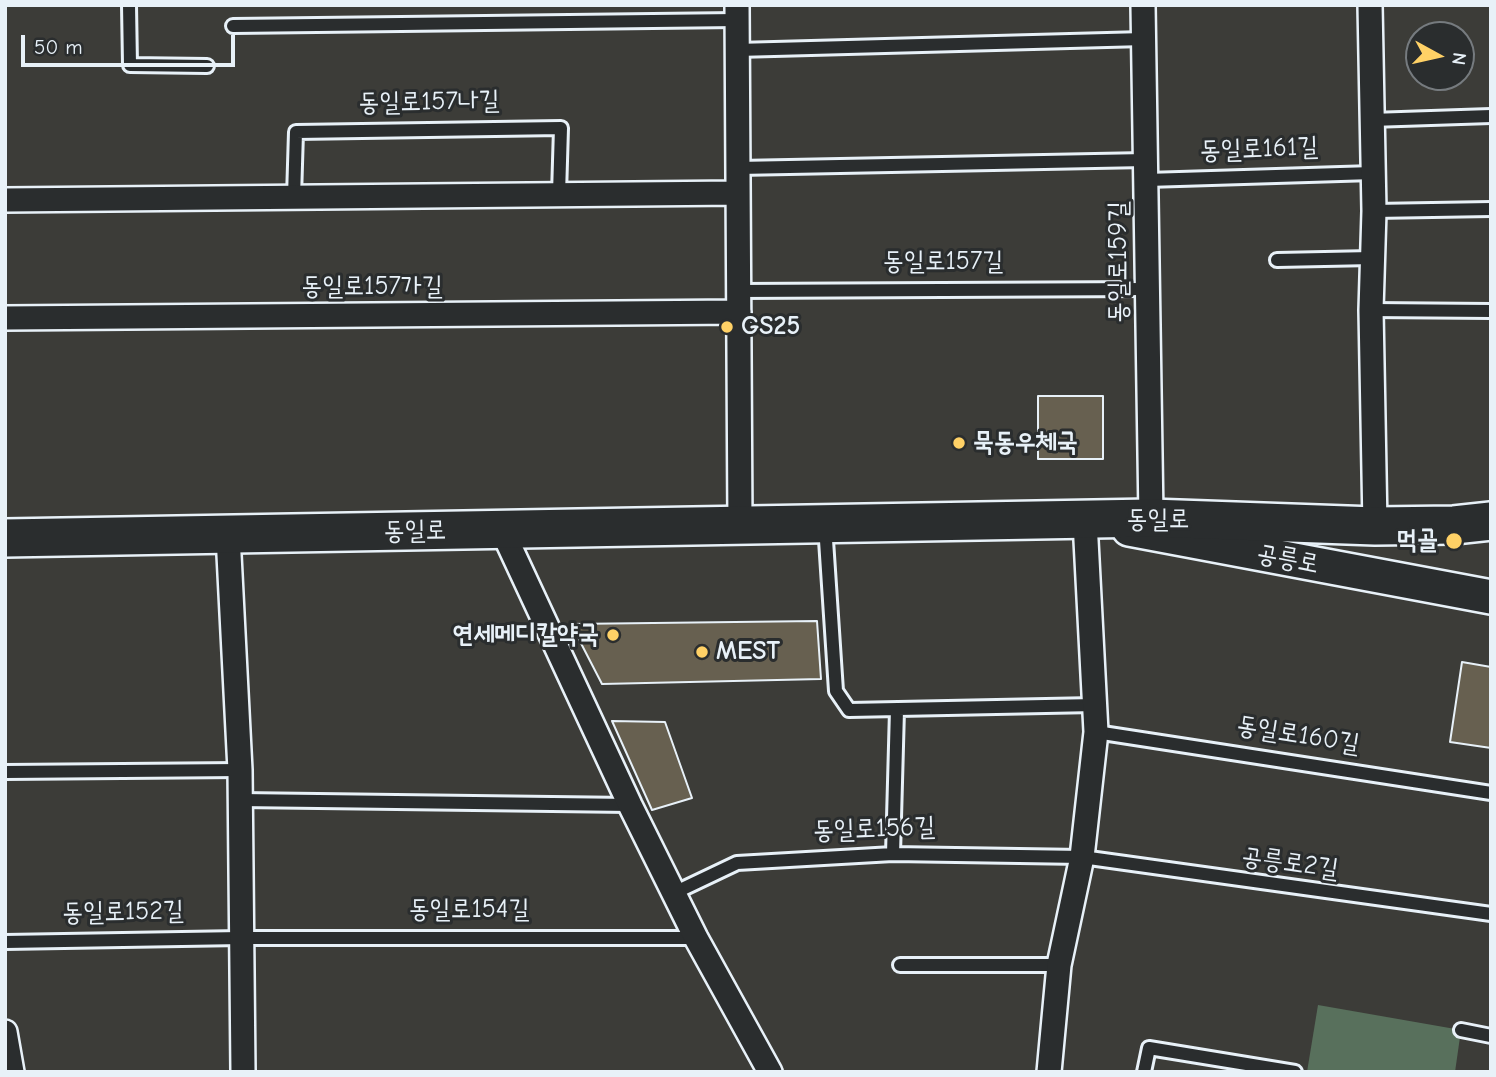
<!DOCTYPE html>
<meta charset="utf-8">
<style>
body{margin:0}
#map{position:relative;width:1496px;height:1077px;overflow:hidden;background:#3c3c38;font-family:"Comic Neue",sans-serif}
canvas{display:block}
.frame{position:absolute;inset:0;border:7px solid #e8f1f8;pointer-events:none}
.north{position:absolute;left:1405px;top:21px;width:70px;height:70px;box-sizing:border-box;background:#2a2d2e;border:2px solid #767b7f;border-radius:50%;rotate:98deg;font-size:19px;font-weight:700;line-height:28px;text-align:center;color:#e8f1f8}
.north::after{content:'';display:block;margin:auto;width:24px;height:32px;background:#ffd166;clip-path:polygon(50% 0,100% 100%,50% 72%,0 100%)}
.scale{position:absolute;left:21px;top:35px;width:214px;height:32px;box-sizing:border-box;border:4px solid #e8f1f8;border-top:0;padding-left:9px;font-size:21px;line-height:24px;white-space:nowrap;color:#e8f1f8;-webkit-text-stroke:5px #2a2d2e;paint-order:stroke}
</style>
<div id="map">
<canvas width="1496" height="1077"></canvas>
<div class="frame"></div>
<div class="north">N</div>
<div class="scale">50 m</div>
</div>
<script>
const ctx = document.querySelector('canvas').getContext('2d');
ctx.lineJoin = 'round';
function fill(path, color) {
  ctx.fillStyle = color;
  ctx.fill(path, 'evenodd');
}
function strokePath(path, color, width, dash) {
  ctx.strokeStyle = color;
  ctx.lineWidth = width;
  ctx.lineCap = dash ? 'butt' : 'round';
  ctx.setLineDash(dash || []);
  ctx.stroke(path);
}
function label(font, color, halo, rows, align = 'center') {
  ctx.font = font + ' "Comic Neue","Poor Story",sans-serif';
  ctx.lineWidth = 6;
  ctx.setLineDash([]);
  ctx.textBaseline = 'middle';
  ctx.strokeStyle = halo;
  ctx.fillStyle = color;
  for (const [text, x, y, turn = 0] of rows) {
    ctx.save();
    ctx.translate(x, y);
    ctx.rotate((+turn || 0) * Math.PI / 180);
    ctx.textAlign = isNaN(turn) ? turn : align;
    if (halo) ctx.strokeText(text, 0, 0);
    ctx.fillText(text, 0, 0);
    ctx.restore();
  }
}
fill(new Path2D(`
 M 1318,1005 L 1461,1030 L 1455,1072 L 1307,1072 Z`), '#58705c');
const building = new Path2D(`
 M 1038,396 L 1103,396 L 1103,459 L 1038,459 Z
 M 817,621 L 821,679 L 602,684 L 571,624 Z
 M 1462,662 L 1491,667 L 1491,748 L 1450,742 Z
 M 612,721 L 665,722 L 692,798 L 652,810 Z`);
fill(building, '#676050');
strokePath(building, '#e8f1f8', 2);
const lane = new Path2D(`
 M 129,5 L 130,65 L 207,66
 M 233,26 L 737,20
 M 737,50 L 1144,39
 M 1371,120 L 1491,116
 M 738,168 L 1146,160
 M 1147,180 L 1373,173
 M 294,197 L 296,132 L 561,128 L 559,194
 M 1374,211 L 1491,209
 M 1277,260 L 1372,258
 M 738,291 L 1147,289
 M 1371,310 L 1491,311
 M 825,525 L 836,691 L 849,710 L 1095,705
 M 1096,732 L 1491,793
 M 5,772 L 240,770
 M 240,800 L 630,805
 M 893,854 L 897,710
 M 674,893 L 737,863 L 893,854 L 1082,857 L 1491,914
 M 5,942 L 241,938 L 696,938
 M 900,965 L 1059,965
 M 1461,1030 L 1491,1036
 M 1144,1072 L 1149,1048 L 1295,1072`);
const street = new Path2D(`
 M 737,5 L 740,526
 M 1143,5 L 1151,518
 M 1370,5 L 1374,211 L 1371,310 L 1375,526
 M 5,200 L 738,193
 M 5,318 L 739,312
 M 502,530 L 630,805 L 696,938 L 770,1072
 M 228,535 L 240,770 L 243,1072
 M 5,1032 L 12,1072
 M 1049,1072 L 1059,965 L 1082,857 L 1096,732 L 1085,521`);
const secondary = new Path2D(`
 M 1129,529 L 1491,597`);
const primary = new Path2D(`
 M 5,538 L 1151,518 L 1375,526 L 1454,525 L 1491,521`);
strokePath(lane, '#e8f1f8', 18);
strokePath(street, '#e8f1f8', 28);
strokePath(secondary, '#e8f1f8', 38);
strokePath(primary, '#e8f1f8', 42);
strokePath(lane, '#2a2d2e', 12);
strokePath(street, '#2a2d2e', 23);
strokePath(secondary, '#2a2d2e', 33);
strokePath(primary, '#2a2d2e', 37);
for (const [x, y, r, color] of [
 [727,327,7,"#ffd166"],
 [959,443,7,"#ffd166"],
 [1454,541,9,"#ffd166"],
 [613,635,7,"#ffd166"],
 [702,652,7,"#ffd166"]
]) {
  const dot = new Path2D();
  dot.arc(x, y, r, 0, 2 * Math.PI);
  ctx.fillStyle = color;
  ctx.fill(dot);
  strokePath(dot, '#2a2d2e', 2.5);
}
label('26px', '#e8f1f8', '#2a2d2e', [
 ["동일로157나길",429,102,-1],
 ["동일로161길",1259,149,-2],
 ["동일로157길",943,262],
 ["동일로159길",1119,262,-90],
 ["동일로157가길",372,287],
 ["동일로",1158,520],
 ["동일로",415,531,-1],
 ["공릉로",1288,559,11],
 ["동일로160길",1298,735,9],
 ["동일로156길",874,829,-2],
 ["공릉로2길",1290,863,8],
 ["동일로154길",469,910],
 ["동일로152길",123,912,-1]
]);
label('bold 26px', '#e8f1f8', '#2a2d2e', [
 ["GS25",741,327],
 ["묵동우체국",973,443],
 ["먹골",1438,541,"right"],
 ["연세메디칼약국",599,635,"right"],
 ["MEST",716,652]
], 'left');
</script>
